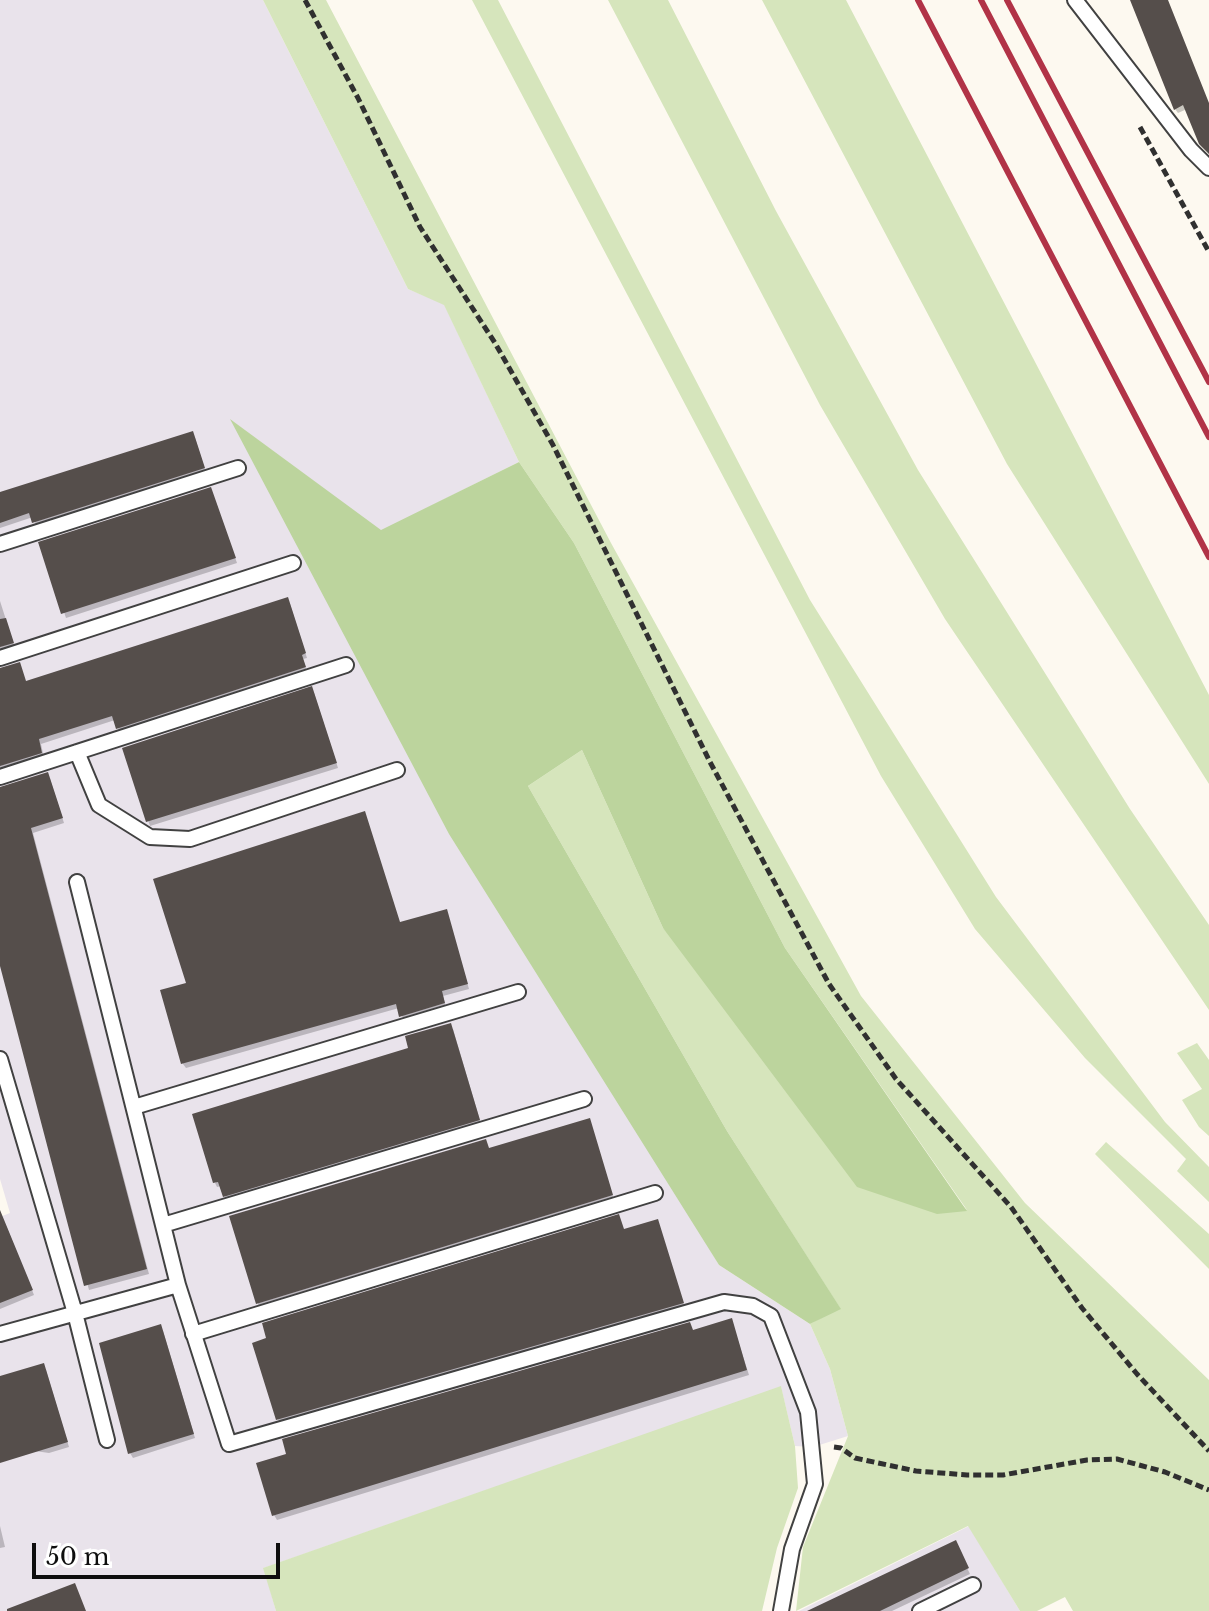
<!DOCTYPE html>
<style>
body{margin:0}
#map{position:relative;width:1209px;height:1611px;overflow:hidden;background:#fdf9f0;font-family:"Libre Baskerville",serif}
canvas{display:block}
.scale{position:absolute;left:32px;top:1543px;width:248px;height:36px;box-sizing:border-box;border:4px solid #0e0e0e;border-top:0;padding-left:10px;font-size:24px;line-height:28px;white-space:nowrap;color:#0e0e0e;-webkit-text-stroke:6px #fff;paint-order:stroke}
</style>
<div id="map">
<canvas width="1209" height="1611"></canvas>
<div class="scale">50 m</div>
</div>
<script>
const ctx = document.querySelector('canvas').getContext('2d');
ctx.lineJoin = 'round';
function fill(path, color) {
  ctx.fillStyle = color;
  ctx.fill(path, 'evenodd');
}
function strokePath(path, color, width, dash) {
  ctx.strokeStyle = color;
  ctx.lineWidth = width;
  ctx.lineCap = dash ? 'butt' : 'round';
  ctx.setLineDash(dash || []);
  ctx.stroke(path);
}
fill(new Path2D(`
 M 0,0 L 263,0 L 408,289 L 444,304 L 519,462 L 381,531 L 232,421 L 719,1265 L 810,1324 L 830,1369 L 848,1436 L 813,1447 L 795,1446 L 781,1387 L 264,1568 L 276,1611 L 0,1611 L 0,1217 L 10,1213 L 0,1179 Z
 M 969,1526 L 1020,1611 L 799,1611 Z`), '#e9e3eb');
fill(new Path2D(`
 M 263,0 L 326,0 L 611,543 L 861,996 L 1025,1203 L 1209,1380 L 1209,1611 L 1073,1611 L 1065,1597 L 1037,1611 L 1020,1611 L 968,1526 L 796,1611 L 803,1547 L 848,1436 L 830,1369 L 810,1324 L 840,1308 L 727,1131 L 528,786 L 582,750 L 663,928 L 967,1210 L 785,948 L 574,543 L 519,462 L 444,305 L 408,289 Z
 M 472,0 L 498,0 L 810,600 L 996,897 L 1165,1122 L 1209,1167 L 1209,1202 L 1177,1171 L 1186,1159 L 1085,1058 L 975,929 L 881,776 Z
 M 608,0 L 668,0 L 776,211 L 918,470 L 1130,809 L 1209,925 L 1209,1010 L 945,619 L 820,405 Z
 M 762,0 L 846,0 L 1209,695 L 1209,784 L 1007,464 Z
 M 1197,1043 L 1209,1060 L 1209,1136 L 1199,1127 L 1182,1100 L 1202,1089 L 1177,1053 Z
 M 1106,1142 L 1209,1234 L 1209,1269 L 1095,1154 Z
 M 781,1386 L 795,1446 L 798,1488 L 777,1548 L 762,1611 L 276,1611 L 263,1568 Z`), '#d6e5bc');
fill(new Path2D(`
 M 230,419 L 381,530 L 519,462 L 574,543 L 785,948 L 967,1211 L 937,1214 L 857,1187 L 663,928 L 582,750 L 528,786 L 727,1131 L 841,1309 L 810,1324 L 719,1265 L 449,834 Z`), '#bcd49d');
fill(new Path2D(`
 M 1132,0 L 1166,0 L 1209,107 L 1209,154 L 1187,109 L 1178,113 L 1175,109 Z
 M 195,438 L 206,473 L 37,527 L 33,517 L 0,528 L 0,494 Z
 M 212,492 L 237,563 L 66,618 L 41,544 Z
 M 0,601 L 15,648 L 0,654 Z
 M 290,604 L 307,658 L 303,659 L 307,672 L 120,733 L 115,720 L 41,744 L 44,758 L 0,772 L 0,670 L 26,683 Z
 M 314,693 L 338,768 L 150,826 L 124,749 Z
 M 50,779 L 64,823 L 33,833 L 149,1274 L 89,1290 L 0,958 L 0,789 Z
 M 448,916 L 469,989 L 443,996 L 446,1008 L 404,1021 L 399,1008 L 186,1068 L 183,1064 L 163,991 L 400,924 Z
 M 453,1029 L 481,1124 L 227,1201 L 221,1186 L 217,1187 L 215,1183 L 411,1049 Z
 M 591,1125 L 614,1200 L 260,1308 L 258,1304 L 231,1217 Z
 M 657,1221 L 685,1308 L 280,1424 L 278,1419 L 624,1231 Z
 M 7,1228 L 34,1295 L 0,1309 L 0,1231 Z
 M 733,1325 L 749,1375 L 277,1520 L 274,1515 L 693,1332 Z
 M 163,1331 L 195,1438 L 133,1458 L 130,1453 Z
 M 46,1370 L 69,1447 L 49,1453 L 7,1447 L 0,1428 L 0,1378 Z
 M 0,1526 L 5,1547 L 0,1548 Z
 M 955,1543 L 970,1574 L 892,1611 L 812,1611 Z`), '#0003');
fill(new Path2D(`
 M 1130,0 L 1168,0 L 1209,103 L 1209,154 L 1199,144 L 1183,105 L 1174,110 Z
 M 193,431 L 205,468 L 32,523 L 29,513 L 0,523 L 0,492 Z
 M 211,487 L 236,558 L 61,614 L 38,542 Z
 M 288,597 L 306,653 L 302,655 L 306,667 L 116,729 L 112,716 L 39,739 L 42,753 L 0,766 L 0,668 L 20,662 L 26,681 Z
 M 6,618 L 14,643 L 0,647 L 0,619 Z
 M 312,686 L 337,763 L 146,822 L 122,748 Z
 M 48,772 L 63,818 L 31,828 L 147,1269 L 84,1286 L 0,966 L 0,787 Z
 M 365,811 L 400,922 L 447,909 L 468,984 L 442,991 L 445,1003 L 399,1017 L 396,1004 L 181,1064 L 160,990 L 186,983 L 153,879 Z
 M 451,1023 L 480,1120 L 223,1197 L 218,1182 L 213,1183 L 192,1114 L 408,1048 L 405,1036 Z
 M 590,1118 L 613,1195 L 256,1304 L 229,1216 L 486,1139 L 489,1148 Z
 M 0,1210 L 33,1290 L 0,1303 Z
 M 619,1214 L 624,1229 L 658,1219 L 684,1303 L 276,1420 L 252,1343 L 266,1338 L 262,1323 Z
 M 732,1318 L 747,1370 L 272,1516 L 256,1463 L 286,1454 L 282,1439 L 690,1322 L 693,1330 Z
 M 161,1324 L 194,1434 L 128,1454 L 99,1343 Z
 M 44,1363 L 68,1442 L 0,1463 L 0,1376 Z
 M 956,1540 L 969,1568 L 880,1611 L 807,1611 Z
 M 75,1583 L 86,1611 L 7,1611 L 7,1609 Z`), '#554e4b');
const service = new Path2D(`
 M 1075,0 L 1191,150 L 1209,168
 M 0,544 L 238,468
 M 0,658 L 293,563
 M 77,752 L 99,805 L 150,837 L 190,839 L 397,770
 M 0,777 L 346,665
 M 77,882 L 178,1285
 M 0,1059 L 75,1313 L 107,1440
 M 134,1107 L 518,992
 M 163,1225 L 584,1099
 M 0,1334 L 178,1285 L 229,1444 L 724,1302 L 753,1306 L 771,1316 L 808,1412 L 815,1484 L 792,1549 L 781,1611
 M 193,1334 L 655,1193
 M 920,1611 L 973,1585`);
strokePath(service, '#414141', 18);
strokePath(new Path2D(`
 M 305,0 L 358,98 L 420,227 L 495,343 L 553,445 L 710,762 L 829,984 L 896,1079 L 1011,1207 L 1082,1308 L 1137,1374 L 1209,1451
 M 1140,127 L 1209,252
 M 834,1447 L 841,1448 L 855,1458 L 916,1471 L 967,1475 L 1003,1475 L 1087,1460 L 1117,1459 L 1165,1472 L 1209,1490`), '#303030', 5, [8, 4]);
strokePath(service, '#fff', 14);
strokePath(new Path2D(`
 M 918,0 L 1209,557
 M 981,0 L 1209,437
 M 1007,0 L 1209,382`), '#b13347', 6);
</script>
